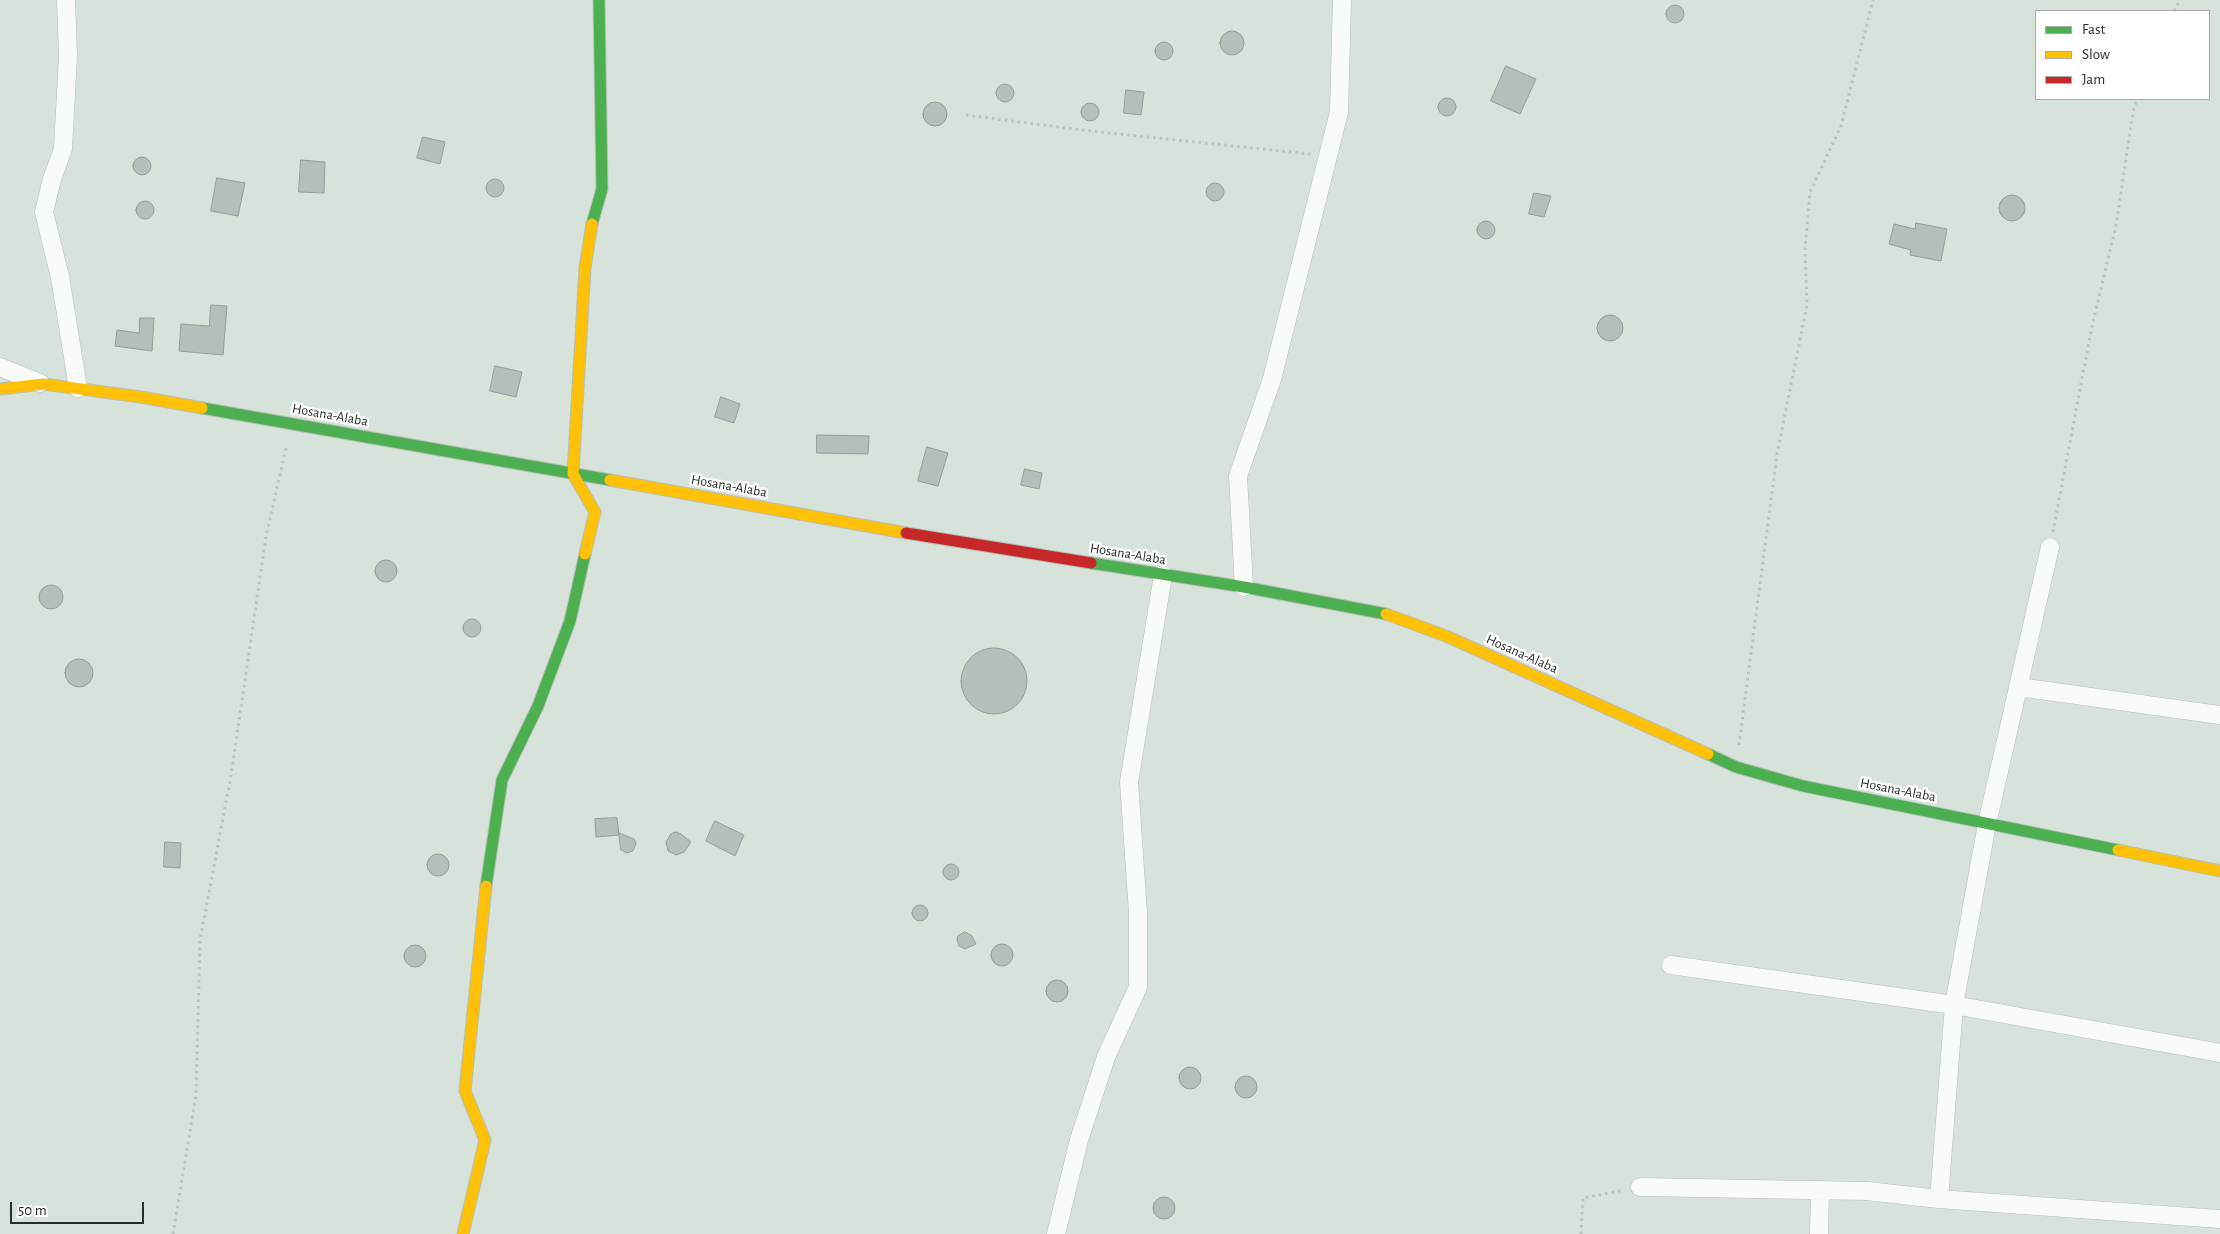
<!DOCTYPE html>
<style>
body{margin:0}
#map{position:relative;width:2220px;height:1234px;overflow:hidden;background:#d6e2da;font-family:"Alegreya Sans",sans-serif}
canvas{display:block}
.legend{position:absolute;left:2035px;top:10px;width:175px;height:90px;box-sizing:border-box;background:#fff;border:1px solid #a8aba9;margin:0;padding:6px 9px;list-style:none;font-size:15px;color:#252e28}
.legend li{display:flex;align-items:center;gap:10px;height:25px}
.legend b{width:25px;border:1px solid #a8aba9}
.scale{position:absolute;left:10px;top:1202px;width:134px;height:22px;box-sizing:border-box;border:2px solid #252e28;border-top:0;padding-left:6px;font-size:15px;line-height:18px;white-space:nowrap;color:#252e28;-webkit-text-stroke:4px #fff;paint-order:stroke}
</style>
<div id="map">
<canvas width="2220" height="1234"></canvas>
<ul class="legend">
<li><b style="height:6px;background:#4caf50"></b>Fast</li>
<li><b style="height:6px;background:#ffc107"></b>Slow</li>
<li><b style="height:6px;background:#c62828"></b>Jam</li>
</ul>
<div class="scale">50 m</div>
</div>
<script>
const ctx = document.querySelector('canvas').getContext('2d');
ctx.lineJoin = 'round';
function fill(path, color) {
  ctx.fillStyle = color;
  ctx.fill(path, 'evenodd');
}
function strokePath(path, color, width, dash) {
  ctx.strokeStyle = color;
  ctx.lineWidth = width;
  ctx.lineCap = dash ? 'butt' : 'round';
  ctx.setLineDash(dash || []);
  ctx.stroke(path);
}
function label(font, color, halo, rows, align = 'center') {
  ctx.font = font + ' "Alegreya Sans",sans-serif';
  ctx.lineWidth = 5;
  ctx.setLineDash([]);
  ctx.textBaseline = 'middle';
  ctx.strokeStyle = halo;
  ctx.fillStyle = color;
  for (const [text, x, y, turn = 0] of rows) {
    ctx.save();
    ctx.translate(x, y);
    ctx.rotate((+turn || 0) * Math.PI / 180);
    ctx.textAlign = isNaN(turn) ? turn : align;
    if (halo) ctx.strokeText(text, 0, 0);
    ctx.fillText(text, 0, 0);
    ctx.restore();
  }
}
const building = new Path2D(`
 M1666 14a9 9 0 1 1 18 0a9 9 0 1 1-18 0Z
 M1220 43a12 12 0 1 1 24 0a12 12 0 1 1-24 0Z
 M1155 51a9 9 0 1 1 18 0a9 9 0 1 1-18 0Z
 M 1506,66 L 1536,79 L 1520,114 L 1491,101 Z
 M996 93a9 9 0 1 1 18 0a9 9 0 1 1-18 0Z
 M 1126,90 L 1144,92 L 1141,115 L 1124,113 Z
 M1438 107a9 9 0 1 1 18 0a9 9 0 1 1-18 0Z
 M923 114a12 12 0 1 1 24 0a12 12 0 1 1-24 0Z
 M1081 112a9 9 0 1 1 18 0a9 9 0 1 1-18 0Z
 M 423,137 L 445,142 L 440,164 L 417,158 Z
 M133 166a9 9 0 1 1 18 0a9 9 0 1 1-18 0Z
 M 301,160 L 325,162 L 324,193 L 299,192 Z
 M 217,178 L 245,183 L 238,216 L 211,211 Z
 M486 188a9 9 0 1 1 18 0a9 9 0 1 1-18 0Z
 M1206 192a9 9 0 1 1 18 0a9 9 0 1 1-18 0Z
 M 1534,193 L 1551,196 L 1544,217 L 1529,214 Z
 M1999 208a13 13 0 1 1 26 0a13 13 0 1 1-26 0Z
 M136 210a9 9 0 1 1 18 0a9 9 0 1 1-18 0Z
 M1477 230a9 9 0 1 1 18 0a9 9 0 1 1-18 0Z
 M 1916,223 L 1947,229 L 1941,261 L 1910,255 L 1911,250 L 1889,244 L 1894,224 L 1915,229 Z
 M 211,305 L 227,306 L 223,355 L 179,351 L 181,324 L 209,326 Z
 M1597 328a13 13 0 1 1 26 0a13 13 0 1 1-26 0Z
 M 140,318 L 154,318 L 152,351 L 115,346 L 117,330 L 139,333 Z
 M 495,366 L 522,372 L 516,397 L 490,391 Z
 M 721,397 L 740,404 L 734,423 L 715,417 Z
 M 817,435 L 869,436 L 868,454 L 817,453 Z
 M 927,447 L 948,453 L 938,486 L 918,481 Z
 M 1025,469 L 1042,473 L 1039,489 L 1021,485 Z
 M375 571a11 11 0 1 1 22 0a11 11 0 1 1-22 0Z
 M39 597a12 12 0 1 1 24 0a12 12 0 1 1-24 0Z
 M463 628a9 9 0 1 1 18 0a9 9 0 1 1-18 0Z
 M961 681a33 33 0 1 1 66 0a33 33 0 1 1-66 0Z
 M65 673a14 14 0 1 1 28 0a14 14 0 1 1-28 0Z
 M 617,818 L 619,835 L 596,837 L 595,819 Z
 M 715,821 L 744,835 L 735,856 L 706,841 Z
 M 676,832 L 681,834 L 691,842 L 684,852 L 676,855 L 668,851 L 666,842 L 671,834 Z
 M 619,833 L 634,839 L 636,843 L 633,851 L 627,853 L 621,850 Z
 M 165,842 L 181,843 L 180,868 L 164,867 Z
 M427 865a11 11 0 1 1 22 0a11 11 0 1 1-22 0Z
 M943 872a8 8 0 1 1 16 0a8 8 0 1 1-16 0Z
 M912 913a8 8 0 1 1 16 0a8 8 0 1 1-16 0Z
 M 965,932 L 972,936 L 976,944 L 965,949 L 959,946 L 957,939 L 958,936 Z
 M991 955a11 11 0 1 1 22 0a11 11 0 1 1-22 0Z
 M404 956a11 11 0 1 1 22 0a11 11 0 1 1-22 0Z
 M1046 991a11 11 0 1 1 22 0a11 11 0 1 1-22 0Z
 M1179 1078a11 11 0 1 1 22 0a11 11 0 1 1-22 0Z
 M1235 1087a11 11 0 1 1 22 0a11 11 0 1 1-22 0Z
 M1153 1208a11 11 0 1 1 22 0a11 11 0 1 1-22 0Z`);
fill(building, '#b4bfbb');
strokePath(building, '#929d98', 1);
const street = new Path2D(`
 M 66,0 L 68,55 L 63,149 L 52,179 L 44,212 L 60,277 L 78,388
 M 0,367 L 40,383
 M 1244,587 L 1238,476 L 1272,379 L 1339,112 L 1342,0
 M 2019,687 L 2220,715
 M 1671,965 L 1954,1005 L 2220,1053
 M 1640,1187 L 1867,1191 L 1939,1199 L 2220,1219
 M 1939,1199 L 1954,1005 L 1987,824 L 2050,547
 M 1056,1234 L 1079,1140 L 1106,1057 L 1138,987 L 1138,913 L 1129,782 L 1163,575
 M 1819,1234 L 1820,1190`);
const fast = new Path2D(`
 M 592,224 L 602,189 L 599,0
 M 202,408 L 610,480
 M 1091,563 L 1244,587 L 1386,614
 M 1708,754 L 1736,767 L 1803,786 L 2118,850
 M 486,886 L 502,780 L 538,706 L 570,621 L 585,554`);
const slow = new Path2D(`
 M 0,389 L 43,384 L 141,397 L 202,408
 M 610,480 L 906,533
 M 585,554 L 595,512 L 573,474 L 585,268 L 592,224
 M 1386,614 L 1446,636 L 1708,754
 M 2118,850 L 2220,871
 M 463,1234 L 485,1140 L 465,1091 L 486,886`);
const jam = new Path2D(`
 M 906,533 L 1091,563`);
strokePath(street, '#b5bfb8', 19);
strokePath(fast, '#b5bfb8', 13);
strokePath(slow, '#b5bfb8', 13);
strokePath(jam, '#b5bfb8', 13);
strokePath(new Path2D(`
 M 2174,11 L 2180,0
 M 966,115 L 1090,131 L 1310,154
 M 2053,532 L 2092,326 L 2116,226 L 2133,112 L 2137,99
 M 1739,745 L 1777,454 L 1807,305 L 1805,249 L 1810,192 L 1841,126 L 1873,0
 M 173,1234 L 196,1095 L 200,940 L 231,776 L 266,536 L 287,444
 M 1581,1234 L 1583,1198 L 1624,1190`), '#bdc1be', 3, [2.5, 4]);
strokePath(street, '#f9fbf9', 18);
strokePath(fast, '#4caf50', 11);
strokePath(slow, '#ffc107', 11);
strokePath(jam, '#c62828', 11);
label('14px', '#252e28', '#fff', [
 ["Hosana-Alaba",330,415,10],
 ["Hosana-Alaba",729,486,10],
 ["Hosana-Alaba",1128,554,9],
 ["Hosana-Alaba",1522,654,24],
 ["Hosana-Alaba",1898,790,11]
]);
</script>
